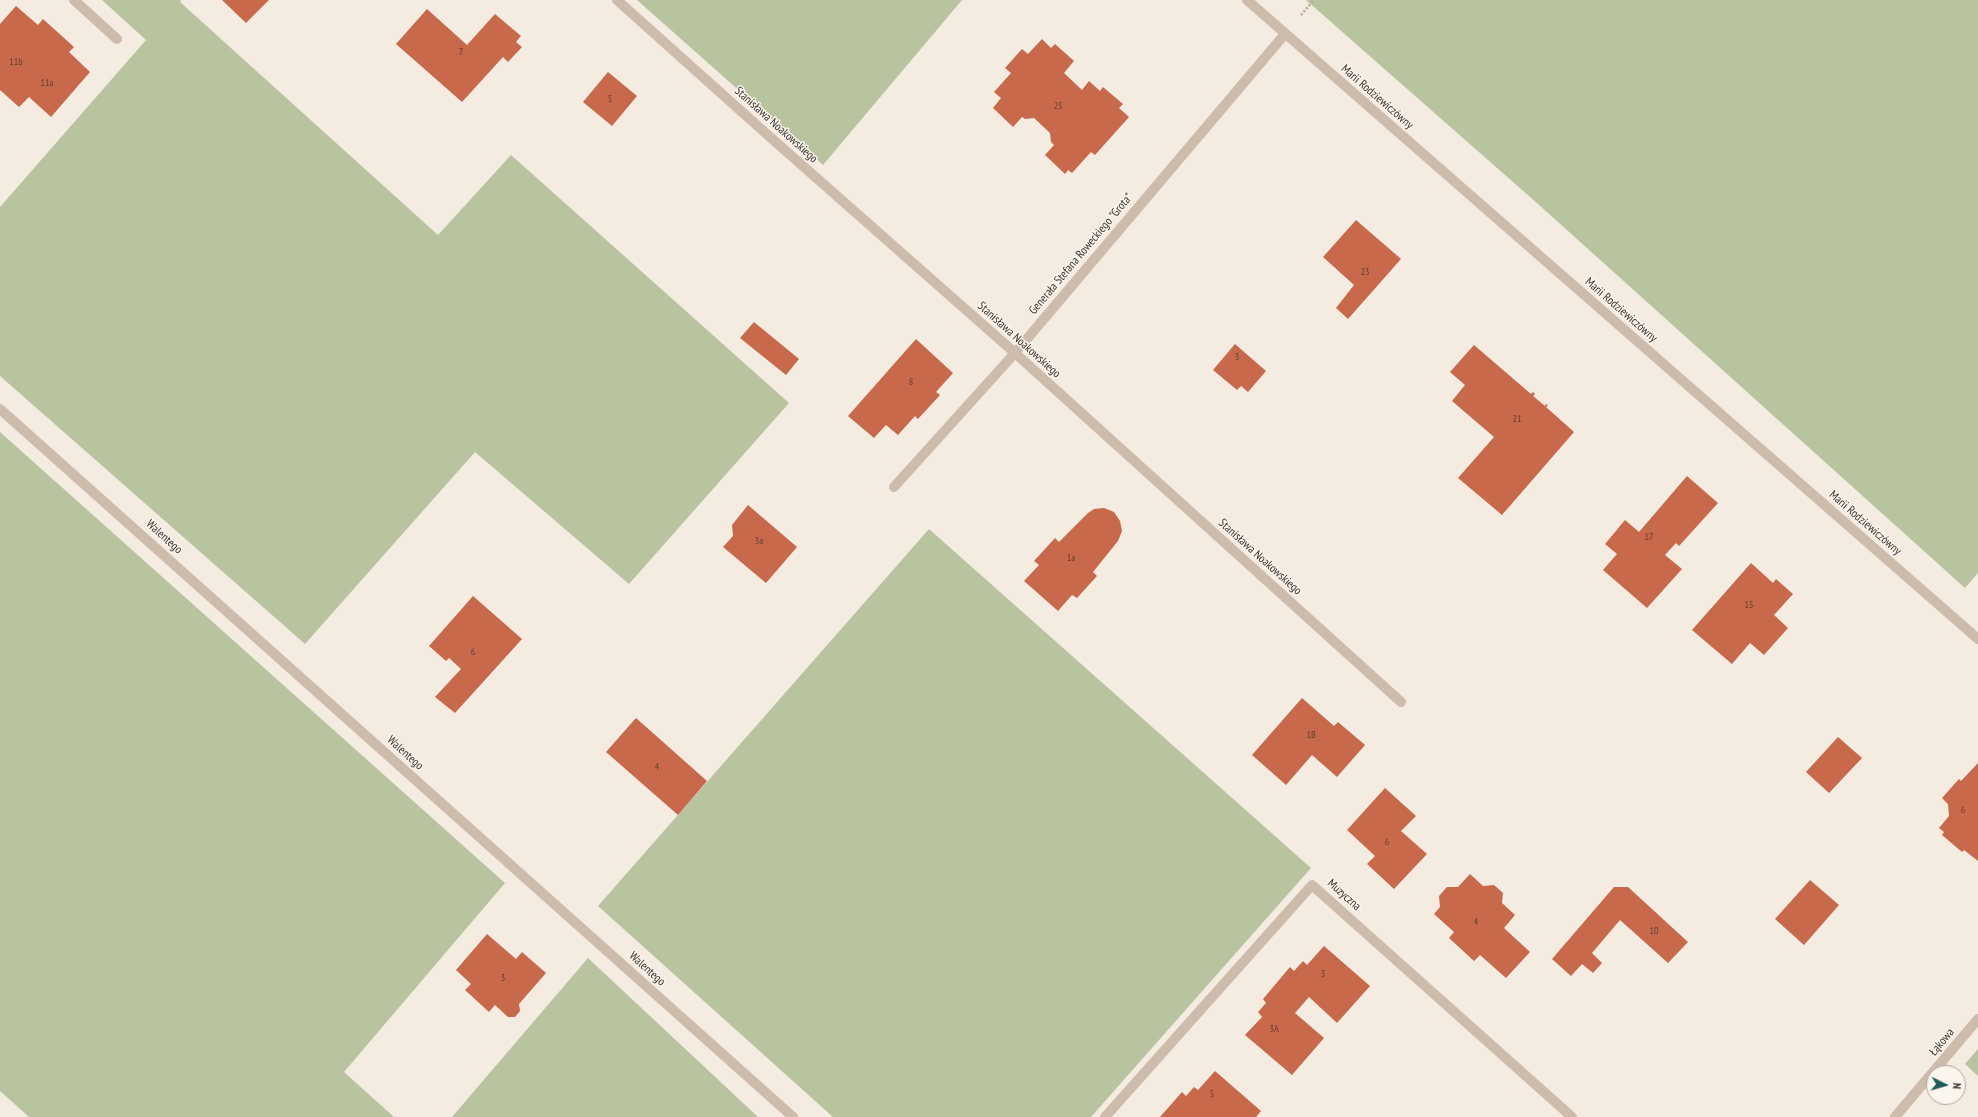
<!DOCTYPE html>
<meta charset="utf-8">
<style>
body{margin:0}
#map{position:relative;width:1978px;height:1117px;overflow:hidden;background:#f4ebe1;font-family:"PT Sans Narrow",sans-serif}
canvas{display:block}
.north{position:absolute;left:1926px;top:1065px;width:40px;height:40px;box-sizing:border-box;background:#fbf5ee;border:1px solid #aea6a0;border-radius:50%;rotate:95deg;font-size:11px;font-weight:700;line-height:16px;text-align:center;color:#3b302b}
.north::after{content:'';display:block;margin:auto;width:14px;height:18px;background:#1f5a5e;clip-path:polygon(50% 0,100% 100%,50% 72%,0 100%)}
</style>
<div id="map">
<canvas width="1978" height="1117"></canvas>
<div class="north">N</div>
</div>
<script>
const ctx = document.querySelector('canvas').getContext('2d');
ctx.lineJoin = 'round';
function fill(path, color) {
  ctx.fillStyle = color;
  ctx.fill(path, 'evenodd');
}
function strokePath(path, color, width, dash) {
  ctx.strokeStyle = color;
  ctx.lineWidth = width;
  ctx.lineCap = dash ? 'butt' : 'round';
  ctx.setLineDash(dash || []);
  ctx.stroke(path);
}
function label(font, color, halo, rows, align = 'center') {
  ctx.font = font + ' "PT Sans Narrow",sans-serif';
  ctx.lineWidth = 3;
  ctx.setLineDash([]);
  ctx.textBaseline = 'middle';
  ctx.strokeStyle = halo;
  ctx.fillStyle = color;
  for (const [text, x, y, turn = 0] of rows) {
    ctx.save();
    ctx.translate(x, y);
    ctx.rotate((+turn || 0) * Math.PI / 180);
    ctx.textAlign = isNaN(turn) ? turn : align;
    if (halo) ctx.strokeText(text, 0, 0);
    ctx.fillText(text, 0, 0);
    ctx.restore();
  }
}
fill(new Path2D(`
 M 102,0 L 181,0 L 180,2 L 438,235 L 511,155 L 789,403 L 629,584 L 475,452 L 305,644 L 0,376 L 0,207 L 146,40 Z
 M 637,0 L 962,0 L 823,165 Z
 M 1306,0 L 1978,0 L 1978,573 L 1965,588 L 1538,204 Z
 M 0,432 L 505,883 L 344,1072 L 394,1117 L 29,1117 L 0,1091 Z
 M 929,529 L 1311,868 L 1091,1117 L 833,1117 L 598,906 Z
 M 588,958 L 758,1117 L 452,1117 Z
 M 1978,1049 L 1978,1076 L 1965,1064 Z`), '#b8c4a0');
fill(new Path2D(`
 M 222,0 L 269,0 L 246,23 Z
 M 16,6 L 38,25 L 43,19 L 74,47 L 69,52 L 90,72 L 51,117 L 29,97 L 19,107 L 0,90 L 0,24 Z
 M 427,9 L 467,45 L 495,14 L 521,36 L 516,42 L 522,47 L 508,62 L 503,57 L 462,102 L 396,44 Z
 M 1042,39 L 1051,48 L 1055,44 L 1074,61 L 1064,73 L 1082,90 L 1089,81 L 1100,91 L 1103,87 L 1123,104 L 1119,108 L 1129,117 L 1095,155 L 1091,152 L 1072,173 L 1068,170 L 1065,174 L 1045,155 L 1054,145 L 1051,142 L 1050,133 L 1034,118 L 1025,119 L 1022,117 L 1013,127 L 993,108 L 1001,98 L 994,92 L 1011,73 L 1005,68 L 1022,49 L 1028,54 Z
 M 608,72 L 637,96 L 612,126 L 583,102 Z
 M 1356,220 L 1401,259 L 1348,319 L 1336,308 L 1354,285 L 1323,257 Z
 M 754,322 L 799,359 L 786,375 L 740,338 Z
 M 916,339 L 953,373 L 936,392 L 940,395 L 918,419 L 915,416 L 898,435 L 886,425 L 874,438 L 848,416 Z
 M 1235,344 L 1266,371 L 1248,392 L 1241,386 L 1237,390 L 1213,370 Z
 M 1474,345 L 1531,394 L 1533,392 L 1535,394 L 1533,396 L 1545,406 L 1546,404 L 1548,405 L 1546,407 L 1574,432 L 1502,515 L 1458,478 L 1494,437 L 1452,401 L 1465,385 L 1450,372 Z
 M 1687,476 L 1718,503 L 1679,546 L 1676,543 L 1665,555 L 1682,569 L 1647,608 L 1603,570 L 1617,554 L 1605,544 L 1625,520 L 1639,532 Z
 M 748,505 L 797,547 L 766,583 L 723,547 L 733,536 L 732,525 Z
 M 1104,508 L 1114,512 L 1120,521 L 1122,531 L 1118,541 L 1093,572 L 1097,576 L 1077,598 L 1072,595 L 1058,611 L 1024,581 L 1039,565 L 1034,561 L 1055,538 L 1059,542 L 1088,513 L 1094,509 Z
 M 1751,563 L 1773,583 L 1776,579 L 1793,594 L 1774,615 L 1788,628 L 1764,655 L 1750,643 L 1732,664 L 1692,630 Z
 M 473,596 L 522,639 L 455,713 L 435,697 L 461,669 L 449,658 L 446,661 L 429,646 Z
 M 1302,698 L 1334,726 L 1338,722 L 1365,745 L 1337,777 L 1312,755 L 1286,785 L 1252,755 Z
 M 636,718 L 707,781 L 678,815 L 606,752 Z
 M 1838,737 L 1862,758 L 1829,793 L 1806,772 Z
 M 1978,763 L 1978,861 L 1964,850 L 1962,852 L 1942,835 L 1944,832 L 1939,828 L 1949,816 L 1948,804 L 1942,798 L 1959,779 L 1961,781 Z
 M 1385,788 L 1416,816 L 1401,831 L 1427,854 L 1394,889 L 1367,864 L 1375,856 L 1347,830 Z
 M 1470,874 L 1483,886 L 1494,885 L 1503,893 L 1502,903 L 1515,915 L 1504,928 L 1530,952 L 1506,978 L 1480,955 L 1474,961 L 1449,938 L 1454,932 L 1434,914 L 1440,907 L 1439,896 L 1447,887 L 1458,887 Z
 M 1810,880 L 1839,905 L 1804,945 L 1775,919 Z
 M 1614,887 L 1628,887 L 1688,942 L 1668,963 L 1620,920 L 1592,953 L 1602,963 L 1593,973 L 1582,964 L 1571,976 L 1552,959 Z
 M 487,934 L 516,959 L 522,952 L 546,973 L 519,1004 L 520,1011 L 515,1017 L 508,1017 L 495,1005 L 489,1012 L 465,990 L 471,984 L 456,970 Z
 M 1324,946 L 1370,986 L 1337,1023 L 1309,997 L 1295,1013 L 1324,1038 L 1292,1075 L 1245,1035 L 1262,1017 L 1258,1012 L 1266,1003 L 1263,999 L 1290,967 L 1294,971 L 1303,961 L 1307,965 Z
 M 1215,1071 L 1261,1111 L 1256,1117 L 1160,1117 L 1182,1092 L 1186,1096 L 1194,1087 L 1198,1090 Z`), '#c8694b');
strokePath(new Path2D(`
 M 1301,15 L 1314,0`), '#b9a596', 2.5, [2, 2]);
strokePath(new Path2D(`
 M 74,0 L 117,39`), '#cdbbac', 10);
strokePath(new Path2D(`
 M 617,0 L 770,137 L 1015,353 L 1401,702
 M 1247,0 L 1978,639
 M 0,409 L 793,1117
 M 894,487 L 1015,353 L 1285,34
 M 1105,1117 L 1312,885 L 1572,1117
 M 1895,1117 L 1978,1019`), '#cdbbac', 10);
label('10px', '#5e3e33', null, [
 ["7",461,52],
 ["11b",16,62],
 ["11a",47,83],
 ["5",610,99],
 ["25",1058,106],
 ["23",1365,272],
 ["3",1237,357],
 ["8",911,382],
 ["21",1517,419],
 ["17",1649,537],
 ["3a",759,541],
 ["1a",1071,558],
 ["15",1749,605],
 ["6",473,652],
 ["1B",1311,735],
 ["4",657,767],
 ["6",1963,810],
 ["6",1387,842],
 ["4",1476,922],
 ["10",1654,931],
 ["3",1323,974],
 ["3",503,978],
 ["3A",1274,1029],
 ["5",1212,1094]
]);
label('12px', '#3b302b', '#fbf5ee', [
 ["Marii Rodziewiczówny",1377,97,41],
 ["Stanisława Noakowskiego",776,125,42],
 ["Generała Stefana Roweckiego \"Grota\"",1081,254,-50],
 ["Marii Rodziewiczówny",1621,310,41],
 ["Stanisława Noakowskiego",1019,340,42],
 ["Marii Rodziewiczówny",1865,523,41],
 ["Walentego",164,537,42],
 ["Stanisława Noakowskiego",1260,557,42],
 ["Walentego",405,753,42],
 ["Muzyczna",1344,895,42],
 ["Walentego",647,969,42],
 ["Łąkowa",1942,1042,-50]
]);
</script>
